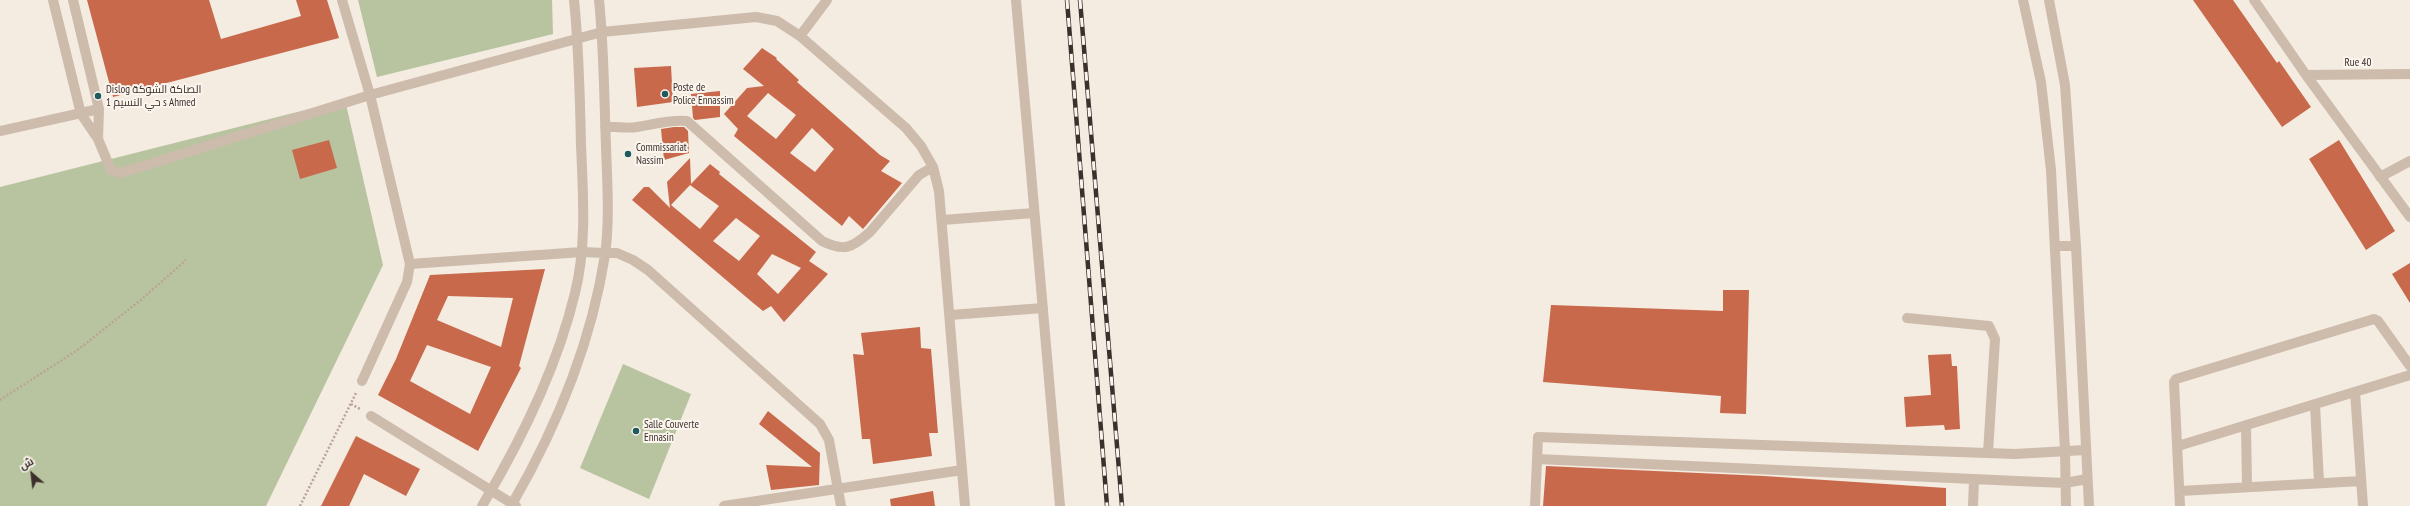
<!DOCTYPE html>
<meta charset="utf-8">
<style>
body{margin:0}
#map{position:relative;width:2410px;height:506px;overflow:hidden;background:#f4ebe1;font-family:"PT Sans Narrow",Cairo,sans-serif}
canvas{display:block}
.north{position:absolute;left:12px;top:454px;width:40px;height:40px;-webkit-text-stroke:3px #fbf5ee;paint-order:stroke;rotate:332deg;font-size:11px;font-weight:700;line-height:16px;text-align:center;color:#3b302b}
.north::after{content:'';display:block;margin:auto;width:14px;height:18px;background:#3b302b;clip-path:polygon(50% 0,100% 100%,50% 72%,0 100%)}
</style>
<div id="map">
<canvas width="2410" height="506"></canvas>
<div class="north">ش</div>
</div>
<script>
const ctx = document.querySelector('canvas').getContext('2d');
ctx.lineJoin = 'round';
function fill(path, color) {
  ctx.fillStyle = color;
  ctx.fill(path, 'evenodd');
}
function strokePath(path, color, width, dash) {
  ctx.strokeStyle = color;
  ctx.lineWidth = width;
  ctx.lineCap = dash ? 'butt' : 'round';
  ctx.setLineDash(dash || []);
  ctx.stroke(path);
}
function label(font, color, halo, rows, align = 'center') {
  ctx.font = font + ' "PT Sans Narrow",Cairo,sans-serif';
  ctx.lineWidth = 4;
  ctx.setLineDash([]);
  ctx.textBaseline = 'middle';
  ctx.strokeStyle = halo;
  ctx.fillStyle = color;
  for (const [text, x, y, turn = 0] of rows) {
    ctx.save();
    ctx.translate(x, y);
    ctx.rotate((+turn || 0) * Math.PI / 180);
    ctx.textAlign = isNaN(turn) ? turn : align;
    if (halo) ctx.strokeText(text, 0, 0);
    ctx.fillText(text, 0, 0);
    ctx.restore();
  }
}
fill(new Path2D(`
 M 358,0 L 552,0 L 553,34 L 377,77 Z
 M 345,100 L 383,265 L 266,506 L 0,506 L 0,187 Z
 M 623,364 L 691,394 L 649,499 L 580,468 Z`), '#b8c4a0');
fill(new Path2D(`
 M 87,0 L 209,0 L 221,39 L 301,16 L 296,0 L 327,0 L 339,38 L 113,97 Z
 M 2193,0 L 2233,0 L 2277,63 L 2279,61 L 2311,107 L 2282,127 Z
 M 762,48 L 777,58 L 776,59 L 799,80 L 797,82 L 880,155 L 890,161 L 881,171 L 902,183 L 863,229 L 849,216 L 842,226 L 734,136 L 738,129 L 724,114 L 747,88 L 764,86 L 743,69 ZM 768,93 L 796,115 L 776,139 L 747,116 ZM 812,128 L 834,149 L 815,172 L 790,153 Z
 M 671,66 L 673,102 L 637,107 L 634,68 Z
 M 720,91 L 720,117 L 695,120 L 693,118 L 691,94 Z
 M 674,127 L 684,127 L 688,131 L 689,153 L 664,160 L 661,129 Z
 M 329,140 L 337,168 L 300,179 L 292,150 Z
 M 2339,140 L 2395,231 L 2366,250 L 2309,159 Z
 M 690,158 L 691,184 L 710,164 L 720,172 L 719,174 L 816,252 L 809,261 L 828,274 L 784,322 L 771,306 L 763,311 L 752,302 L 632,200 L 644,187 L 649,187 L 670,208 L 667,182 ZM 690,185 L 719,206 L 700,229 L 671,205 ZM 736,218 L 760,236 L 739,261 L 713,241 ZM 772,254 L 801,268 L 778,294 L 757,274 Z
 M 2410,263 L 2410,303 L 2392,274 Z
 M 545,269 L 519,366 L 521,368 L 478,451 L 378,395 L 396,359 L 430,275 ZM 448,296 L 513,298 L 501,347 L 437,320 ZM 427,345 L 491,367 L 470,414 L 410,381 Z
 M 1723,290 L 1749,290 L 1746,414 L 1720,413 L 1721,396 L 1543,382 L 1551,305 L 1723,311 Z
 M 920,327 L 921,348 L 931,349 L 938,433 L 929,433 L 932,456 L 873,464 L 870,439 L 862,439 L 853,354 L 864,355 L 861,333 Z
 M 1951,354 L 1952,366 L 1957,366 L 1960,429 L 1945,430 L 1944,425 L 1906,427 L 1904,397 L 1931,395 L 1928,355 Z
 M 768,411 L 820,453 L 819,485 L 771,490 L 766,465 L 812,467 L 759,424 Z
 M 356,436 L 420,469 L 406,496 L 364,474 L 349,506 L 321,506 Z
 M 1546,466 L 1764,476 L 1946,488 L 1946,506 L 1543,506 Z
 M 933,491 L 935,506 L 891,506 L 890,499 Z`), '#c8694b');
strokePath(new Path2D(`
 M 0,400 L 79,349 L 143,298 L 186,260
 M 351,404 L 360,409
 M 300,506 L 356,393`), '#b9a596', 2.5, [2, 2]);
strokePath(new Path2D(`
 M 53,0 L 81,114 L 98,139 L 111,170 L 121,173 L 370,95 L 602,32 L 756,17 L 777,21 L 800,36 L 906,128 L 921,146 L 933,167 L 939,191 L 965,506
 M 73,0 L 99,109 L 98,139
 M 342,0 L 370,95 L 410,264 L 407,282 L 362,381
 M 1016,0 L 1060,506
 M 2023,0 L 2041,82 L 2051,170 L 2065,451 L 2066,506
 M 2049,0 L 2065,85 L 2076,246 L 2089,506
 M 2254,0 L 2306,75 L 2410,217
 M 800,36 L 827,0
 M 2306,75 L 2410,74
 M 605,127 C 616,126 626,129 637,127 C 653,125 669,119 687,121 L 822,241 C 844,252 852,248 870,232 L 919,175 L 933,167
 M 0,131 L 99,109
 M 2380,177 L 2410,161
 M 942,220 L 1034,213
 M 2056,246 L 2076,246
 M 410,264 L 582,252 L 605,253 L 617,253 L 633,260 L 648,270 L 820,424 L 829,440 L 841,506
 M 950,315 L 1043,308
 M 1907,318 L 1989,326 L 1995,339 L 1988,453
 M 2355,392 L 2363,506
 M 2315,405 L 2319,482
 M 371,416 L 516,506
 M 2246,425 L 2247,486
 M 2178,446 L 2410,375
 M 1537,459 L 2017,481 L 2065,483 L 2087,479
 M 2180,491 L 2361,481
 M 482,506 C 522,439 557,368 575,293 C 587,245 583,194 581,145 C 580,97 579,48 574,0
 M 511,506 C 557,427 591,345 605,255 C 610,219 607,181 606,145 C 604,97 604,48 599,0
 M 724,506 L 962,470
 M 1535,506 L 1538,437 L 2015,454 L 2085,450
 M 1973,506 L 1974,480
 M 2180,506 L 2174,382 L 2176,379 L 2374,319 L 2378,321 L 2410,366`), '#cdbbac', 10);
const rail = new Path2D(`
 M 1067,0 L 1107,506
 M 1080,0 L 1122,506`);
strokePath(rail, '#3b302b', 4.5);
strokePath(rail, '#fbf5ee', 3, [9]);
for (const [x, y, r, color] of [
 [665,94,4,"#1f5a5e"],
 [98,96,4,"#1f5a5e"],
 [628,154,4,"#1f5a5e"],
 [636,431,4,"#1f5a5e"]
]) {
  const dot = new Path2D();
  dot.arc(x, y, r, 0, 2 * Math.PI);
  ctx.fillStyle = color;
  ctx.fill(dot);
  strokePath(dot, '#fbf5ee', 1.5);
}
label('11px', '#3b302b', '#fbf5ee', [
 ["Rue 40",2358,63]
]);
label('11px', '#3b302b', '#fbf5ee', [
 ["Poste de",673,88],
 ["Police Ennassim",673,101],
 ["Dislog الصاكة الشوكة",106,90],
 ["حي النسيم 1 s Ahmed",106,103],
 ["Commissariat",636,148],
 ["Nassim",636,161],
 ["Salle Couverte",644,425],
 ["Ennasin",644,438]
], 'left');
</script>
